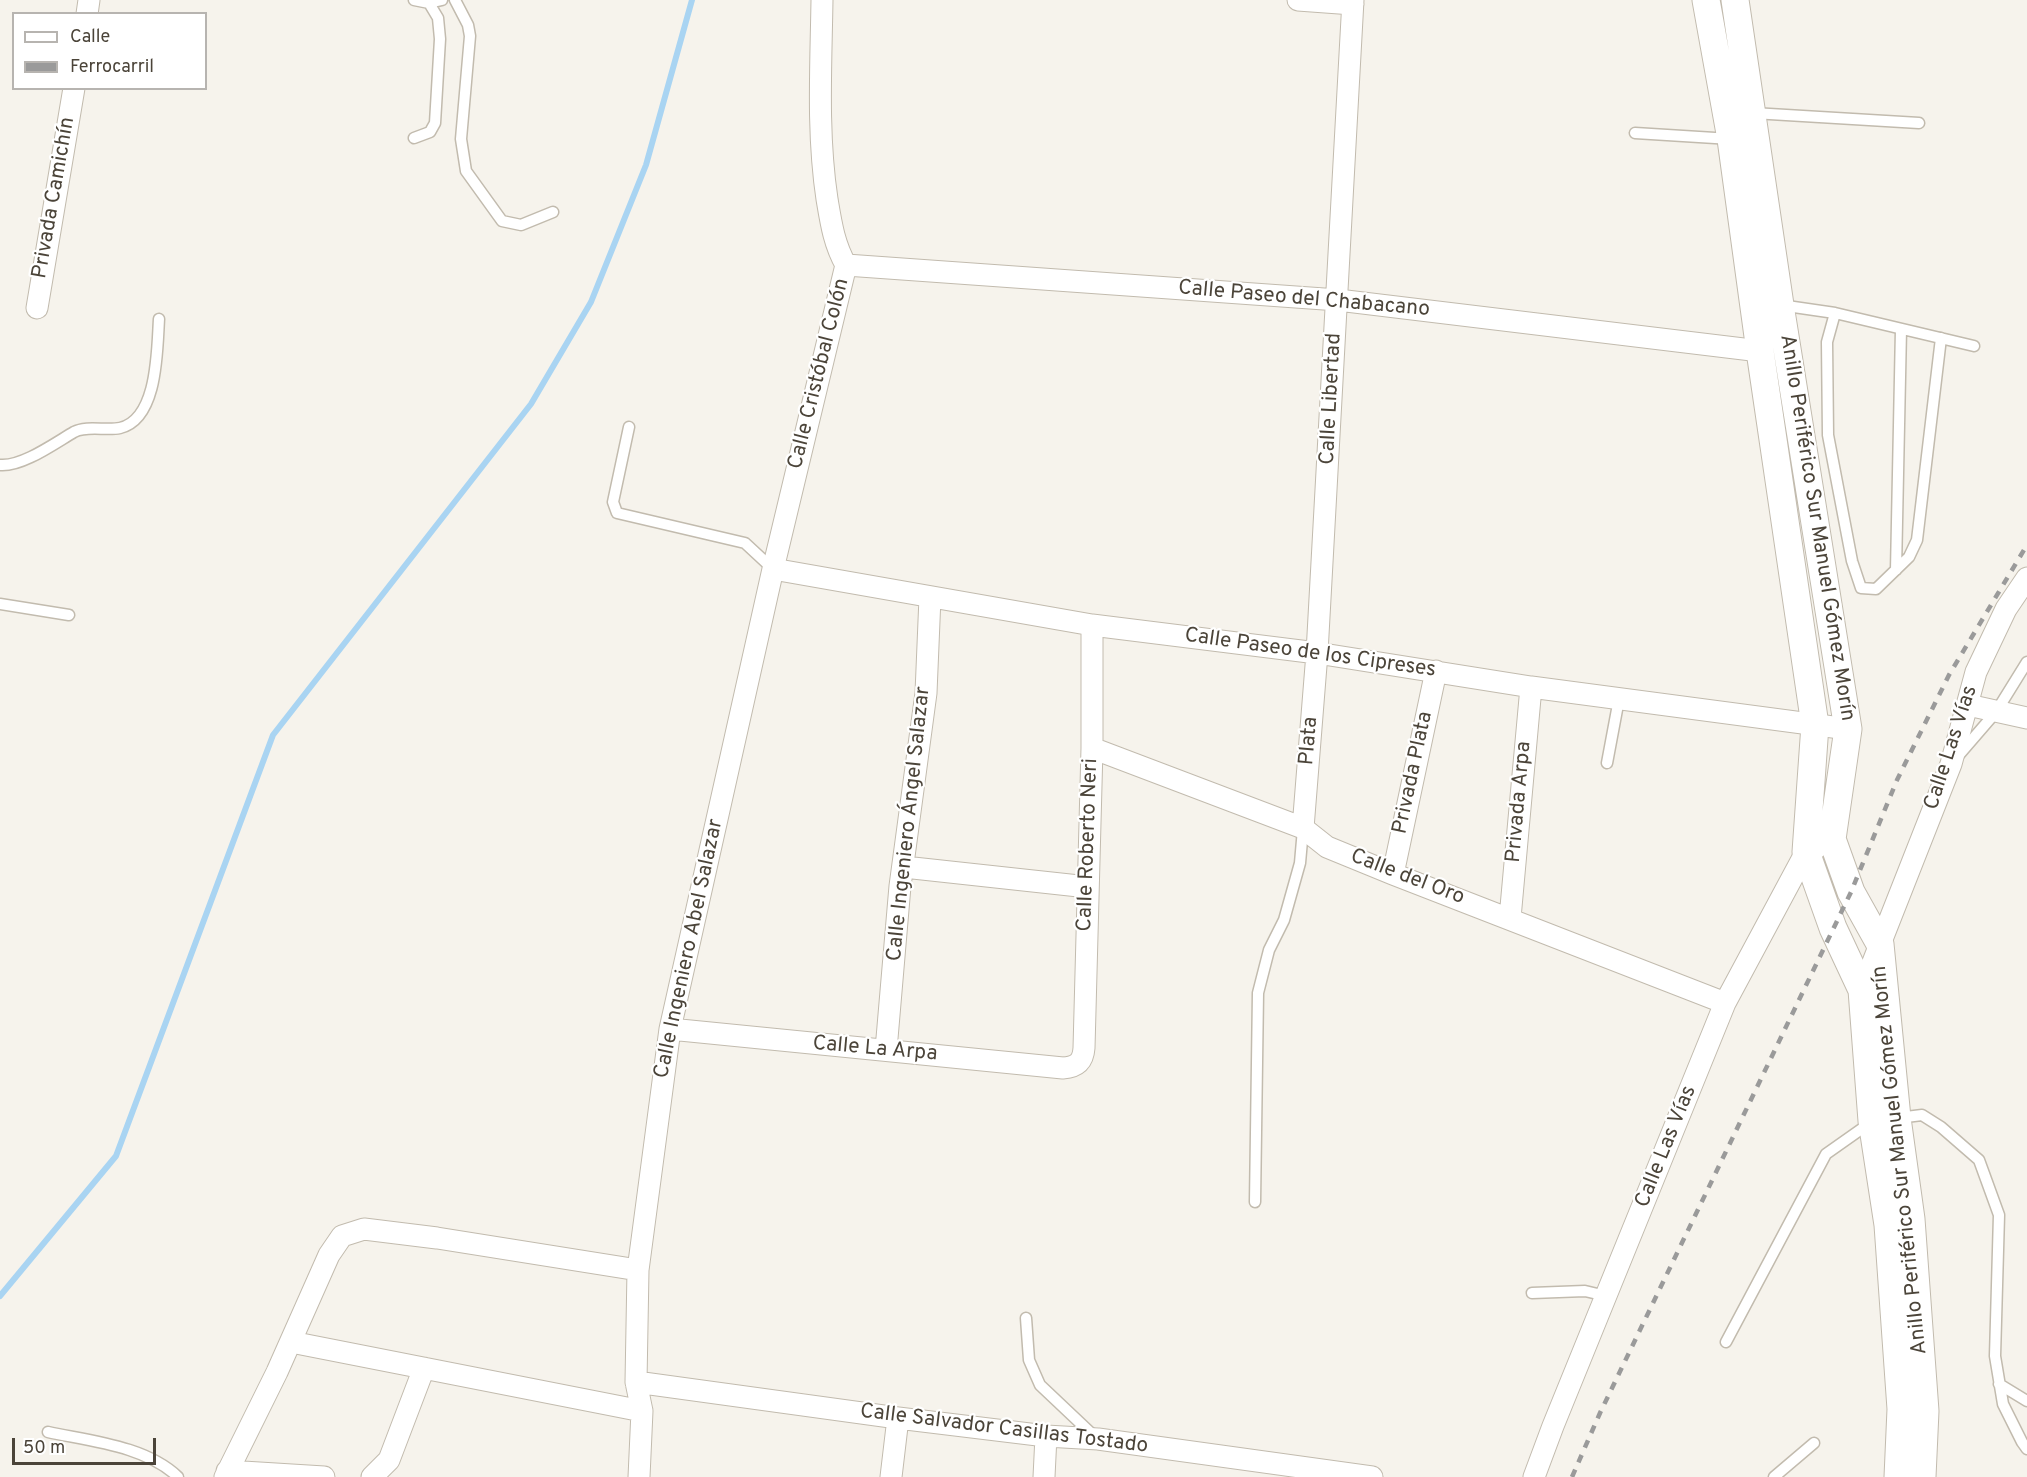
<!DOCTYPE html>
<meta charset="utf-8">
<style>
body{margin:0}
#map{position:relative;width:2027px;height:1477px;overflow:hidden;background:#f6f3ec;font-family:Overpass,sans-serif}
canvas{display:block}
.legend{position:absolute;left:12px;top:12px;width:195px;height:78px;box-sizing:border-box;background:#fff;border:2px solid #b7b4b0;margin:0;padding:8px 10px;list-style:none;font-size:18px;color:#4b4439}
.legend li{display:flex;align-items:center;gap:12px;height:30px}
.legend b{width:30px;border:2px solid #b7b4b0}
.scale{position:absolute;left:12px;top:1438px;width:144px;height:27px;box-sizing:border-box;border:3px solid #4b4439;border-top:0;padding-left:8px;font-size:18px;line-height:21px;white-space:nowrap;color:#4b4439;-webkit-text-stroke:4px #fff;paint-order:stroke}
</style>
<div id="map">
<canvas width="2027" height="1477"></canvas>
<ul class="legend">
<li><b style="height:8px;background:#fff"></b>Calle</li>
<li><b style="height:8px;background:#9a9a9a"></b>Ferrocarril</li>
</ul>
<div class="scale">50 m</div>
</div>
<script>
const ctx = document.querySelector('canvas').getContext('2d');
ctx.lineJoin = 'round';
function strokePath(path, color, width, dash) {
  ctx.strokeStyle = color;
  ctx.lineWidth = width;
  ctx.lineCap = dash ? 'butt' : 'round';
  ctx.setLineDash(dash || []);
  ctx.stroke(path);
}
function label(font, color, halo, rows, align = 'center') {
  ctx.font = font + ' Overpass,sans-serif';
  ctx.lineWidth = 4.5;
  ctx.setLineDash([]);
  ctx.textBaseline = 'middle';
  ctx.strokeStyle = halo;
  ctx.fillStyle = color;
  for (const [text, x, y, turn = 0] of rows) {
    ctx.save();
    ctx.translate(x, y);
    ctx.rotate((+turn || 0) * Math.PI / 180);
    ctx.textAlign = isNaN(turn) ? turn : align;
    if (halo) ctx.strokeText(text, 0, 0);
    ctx.fillText(text, 0, 0);
    ctx.restore();
  }
}
strokePath(new Path2D(`
 M 0,1296 L 116,1156 L 273,735 L 531,404 L 591,302 L 646,165 L 692,0`), '#a9d4f2', 6);
const service = new Path2D(`
 M 414,0 L 429,3 L 442,0
 M 455,0 L 468,25 L 470,36 L 461,139 L 466,171 L 502,221 L 521,225 L 553,212
 M 1753,113 L 1919,123
 M 1635,133 L 1731,139
 M 414,138 L 430,132 L 435,123 L 440,39 L 438,18 L 429,3
 M 1780,305 L 1835,313 L 1974,346
 M 1835,313 L 1827,342 L 1828,435 L 1852,561 L 1861,588 L 1876,589 L 1909,557 L 1917,540 L 1941,338
 M 629,427 L 613,502 L 617,513 L 745,543 L 773,569
 M 0,465 C 22,467 55,443 74,432 C 87,425 106,431 120,428 C 158,419 157,350 159,319
 M 1896,570 L 1901,329
 M 0,604 L 69,615
 M 1958,756 L 1996,712 L 2027,662
 M 1607,763 L 1619,699
 M 1898,1118 L 1922,1115 L 1941,1127 L 1979,1160 L 1999,1215 L 1995,1356 L 2003,1404 L 2022,1442 L 2027,1449
 M 1255,1202 L 1258,993 L 1269,950 L 1284,920 L 1300,863 L 1303,829
 M 1532,1293 L 1585,1291 L 1606,1296
 M 1026,1318 L 1029,1360 L 1040,1385 L 1095,1437
 M 1726,1342 L 1826,1154 L 1870,1123
 M 1999,1384 L 2027,1401
 M 48,1432 C 90,1441 146,1446 178,1477
 M 1774,1477 L 1814,1443`);
const minor = new Path2D(`
 M 1298,0 L 1353,4
 M 87,14 L 89,0
 M 846,265 L 1338,300 L 1760,351
 M 37,308 L 74,88
 M 773,569 L 1092,625 L 1317,653 L 1531,687 L 1848,729
 M 1968,705 L 2027,718
 M 1092,748 L 1303,828 L 1327,847 L 1393,874 L 1725,1003
 M 1303,828 L 1317,653 L 1353,0
 M 904,867 L 1088,887
 M 1393,874 L 1436,671
 M 1510,918 L 1531,687
 M 1862,990 L 1951,764 L 1976,672 L 2006,609 L 2027,578
 M 670,1029 L 1063,1068 C 1077,1067 1083,1062 1084,1048 L 1092,748 L 1092,625
 M 886,1050 L 900,886 L 926,693 L 930,597
 M 291,1342 L 642,1411
 M 636,1382 L 898,1418 L 1046,1436 L 1098,1439 L 1372,1477
 M 227,1471 L 324,1477
 M 225,1477 L 277,1372 L 329,1255 L 342,1236 L 364,1229 L 437,1238 L 638,1270
 M 372,1477 L 389,1460 L 424,1368
 M 639,1477 L 642,1411 L 636,1382 L 638,1270 L 670,1029 L 773,569 L 846,265 C 834,244 831,223 827,199 C 817,133 821,66 822,0
 M 891,1477 L 898,1418
 M 1044,1477 L 1046,1436
 M 1534,1477 L 1553,1426 L 1725,1003 L 1806,852 L 1816,848`);
const tertiary = new Path2D(`
 M 1706,0 L 1731,139 L 1760,351 L 1815,725 L 1806,852 L 1833,928 L 1862,990 L 1872,1121 L 1888,1225 L 1901,1409 L 1898,1477
 M 1735,0 L 1780,305 L 1848,729 L 1832,839 L 1851,892 L 1880,944 L 1897,1118 L 1911,1219 L 1925,1411 L 1922,1477`);
strokePath(service, '#c2bbae', 13);
strokePath(minor, '#c2bbae', 23);
strokePath(tertiary, '#c2bbae', 29);
strokePath(service, '#fff', 10);
strokePath(minor, '#fff', 21);
strokePath(tertiary, '#fff', 27);
strokePath(new Path2D(`
 M 1572,1477 L 1600,1413 L 1851,892 L 1897,780 L 1949,675 L 2027,545`), '#9a9a9a', 4.5, [8, 8]);
label('21px', '#4b4439', '#fff', [
 ["Privada Camichín",55,198,-80],
 ["Calle Paseo del Chabacano",1304,300,5],
 ["Calle Cristóbal Colón",820,374,-76],
 ["Calle Libertad",1332,399,-87],
 ["Anillo Periférico Sur Manuel Gómez Morín",1816,528,81],
 ["Calle Paseo de los Cipreses",1310,654,8],
 ["Plata",1310,741,-85],
 ["Calle Las Vías",1952,748,-72],
 ["Privada Plata",1414,773,-78],
 ["Privada Arpa",1520,802,-85],
 ["Calle Ingeniero Ángel Salazar",910,824,-84],
 ["Calle Roberto Neri",1089,845,-88],
 ["Calle del Oro",1407,878,21],
 ["Calle Ingeniero Abel Salazar",690,949,-78],
 ["Calle La Arpa",875,1050,5],
 ["Calle Las Vías",1667,1147,-68],
 ["Anillo Periférico Sur Manuel Gómez Morín",1901,1160,-96],
 ["Calle Salvador Casillas Tostado",1004,1430,7]
]);
</script>
